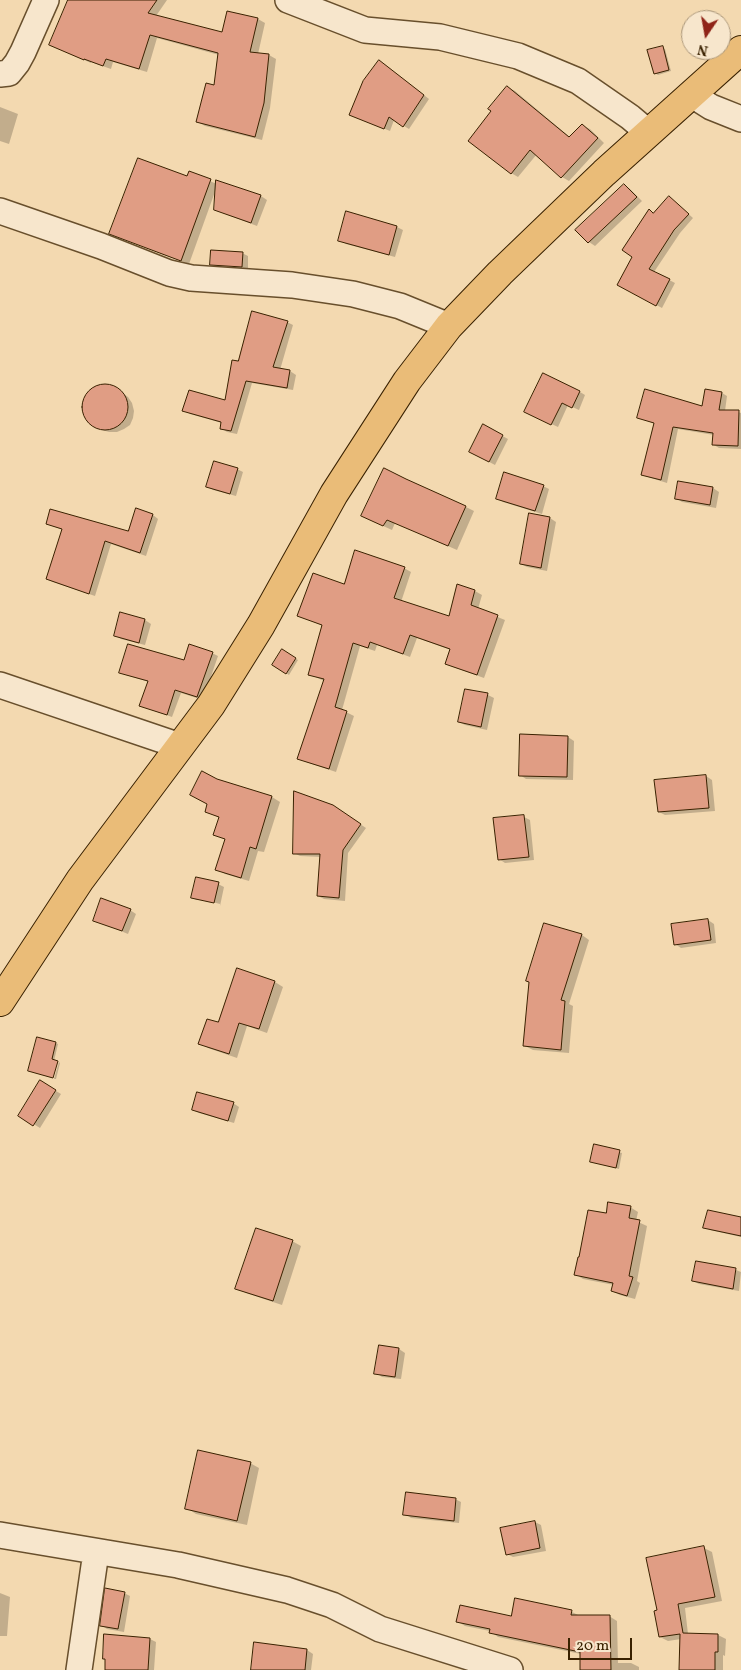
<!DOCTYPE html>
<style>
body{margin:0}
#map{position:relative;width:741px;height:1670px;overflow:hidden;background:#f3d9b0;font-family:Vollkorn,serif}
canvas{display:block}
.north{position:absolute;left:681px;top:10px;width:50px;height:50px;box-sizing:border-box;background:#f7e6cc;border:1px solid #ab977a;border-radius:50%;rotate:192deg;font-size:14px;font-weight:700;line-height:20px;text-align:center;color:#392100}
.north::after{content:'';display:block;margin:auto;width:18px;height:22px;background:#8f2418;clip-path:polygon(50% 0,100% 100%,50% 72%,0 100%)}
.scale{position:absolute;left:568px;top:1638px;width:64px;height:22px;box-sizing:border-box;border:2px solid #392100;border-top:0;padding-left:6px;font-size:15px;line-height:18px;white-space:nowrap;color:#392100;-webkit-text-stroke:4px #f7e6cc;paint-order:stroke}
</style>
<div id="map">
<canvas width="741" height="1670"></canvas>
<div class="north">N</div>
<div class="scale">20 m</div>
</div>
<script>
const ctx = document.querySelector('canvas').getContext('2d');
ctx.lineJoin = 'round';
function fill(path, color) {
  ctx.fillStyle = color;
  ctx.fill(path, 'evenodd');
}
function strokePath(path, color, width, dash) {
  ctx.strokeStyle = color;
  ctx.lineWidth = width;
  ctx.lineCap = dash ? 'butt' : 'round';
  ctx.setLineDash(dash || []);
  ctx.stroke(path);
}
fill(new Path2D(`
 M 69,0 L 167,0 L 156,16 L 223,34 L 228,12 L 258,19 L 265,23 L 258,54 L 269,55 L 276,59 L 270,108 L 262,140 L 205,126 L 198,122 L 215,87 L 219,55 L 157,38 L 147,72 L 113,62 L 111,69 L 91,62 L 91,63 L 50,45 Z
 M 663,48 L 665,49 L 671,71 L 658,75 L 655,73 Z
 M 380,61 L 429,99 L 409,129 L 394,120 L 390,131 L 356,117 Z
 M 508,87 L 515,91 L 571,138 L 582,125 L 590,129 L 604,143 L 569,181 L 562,177 L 537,154 L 518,177 L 511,173 L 492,111 Z
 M 0,107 L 18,114 L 9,144 L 0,141 Z
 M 190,173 L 217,184 L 217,182 L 261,196 L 267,200 L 257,226 L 215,210 L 216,189 L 189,264 L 117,237 L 110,233 L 188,178 Z
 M 624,185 L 630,189 L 642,201 L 595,246 L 589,242 L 577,230 Z
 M 674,201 L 693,218 L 680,233 L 654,272 L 675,283 L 662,308 L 619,285 L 654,214 Z
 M 347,213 L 397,227 L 403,230 L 395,257 L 346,244 L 340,240 Z
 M 242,253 L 248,256 L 248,270 L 218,268 L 212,264 Z
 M 287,322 L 293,325 L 280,370 L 290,371 L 296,375 L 293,390 L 252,383 L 237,434 L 227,432 L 221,428 L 222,423 L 190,414 L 184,410 L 226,402 L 239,362 Z
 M 101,386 L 108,386 L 116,388 L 128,397 L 132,403 L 134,411 L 133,418 L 130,425 L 124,429 L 117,432 L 109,432 L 102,430 L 89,422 L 85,415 L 83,408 L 85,401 L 88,394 L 94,389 Z
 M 580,392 L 585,395 L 579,410 L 568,405 L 558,427 L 532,415 Z
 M 722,393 L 727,396 L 725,411 L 738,412 L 741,413 L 741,449 L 719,448 L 714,445 L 714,435 L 678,429 L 667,483 L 648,477 L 642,474 L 655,424 L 638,417 L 703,408 Z
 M 484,426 L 508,439 L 495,465 L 470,452 Z
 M 237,469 L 243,472 L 236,496 L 213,490 L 207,486 Z
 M 679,482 L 713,488 L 719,492 L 716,508 L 682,502 L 676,498 Z
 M 543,486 L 549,489 L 542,514 L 503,502 L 497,498 Z
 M 466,507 L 474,511 L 457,550 L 395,523 L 392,530 L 370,520 Z
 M 153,515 L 158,519 L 146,556 L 111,544 L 95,596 L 53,582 L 47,579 L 63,530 L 47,524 L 129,532 Z
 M 530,515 L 550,518 L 556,522 L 547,571 L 527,567 L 521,564 Z
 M 404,568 L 411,572 L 401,602 L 450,617 L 475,591 L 482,595 L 478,609 L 505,620 L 484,678 L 453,667 L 446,663 L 451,650 L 417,638 L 410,657 L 377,645 L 375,651 L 360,646 L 342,710 L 354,716 L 336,772 L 306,762 L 299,758 L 324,681 L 309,674 L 323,626 L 299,616 L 345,586 Z
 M 145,620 L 151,624 L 145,645 L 121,639 L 115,635 Z
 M 282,651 L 298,660 L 289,675 L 273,665 Z
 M 212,653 L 218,656 L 203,700 L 181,693 L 172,717 L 146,708 L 149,682 L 126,675 L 121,672 L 185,661 Z
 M 488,695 L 494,698 L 487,730 L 465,725 L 459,722 Z
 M 568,737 L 574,741 L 573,780 L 526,779 L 520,775 Z
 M 706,776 L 712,780 L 715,811 L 665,815 L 659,812 Z
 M 217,780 L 272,797 L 280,802 L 264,852 L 258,851 L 249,881 L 225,874 L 217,869 L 226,840 L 215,835 L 220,818 L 206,812 Z
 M 339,810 L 366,828 L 348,853 L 345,901 L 324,899 L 318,896 L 321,857 L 300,856 L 294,853 Z
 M 524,817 L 530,820 L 534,860 L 505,863 L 499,859 Z
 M 218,884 L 224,887 L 220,906 L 220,904 L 197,898 L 197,900 L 192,898 Z
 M 130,910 L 136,914 L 128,934 L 94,920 Z
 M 708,920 L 714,924 L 716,943 L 681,948 L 675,944 Z
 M 545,924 L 582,935 L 589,940 L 569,1004 L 573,1006 L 569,1053 L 533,1050 L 525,1046 Z
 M 238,969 L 275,982 L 283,987 L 267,1033 L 247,1026 L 237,1058 L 208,1048 L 200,1043 L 219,1024 Z
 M 56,1043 L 58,1044 L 54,1061 L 57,1061 L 52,1078 L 30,1071 Z
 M 59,1062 L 60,1063 L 56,1079 L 54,1079 Z
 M 41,1082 L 61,1094 L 40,1128 L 19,1115 Z
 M 233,1103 L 239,1107 L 234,1123 L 199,1113 L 193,1110 Z
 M 595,1146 L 622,1153 L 619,1169 L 592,1162 Z
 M 630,1207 L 638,1212 L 636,1221 L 647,1226 L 637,1281 L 640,1283 L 635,1299 L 620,1295 L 612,1291 L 614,1285 L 583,1279 L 575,1274 L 607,1215 Z
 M 741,1219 L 741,1237 L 710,1230 L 705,1227 Z
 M 292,1241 L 301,1246 L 282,1305 L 246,1293 L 237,1288 Z
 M 697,1262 L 736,1270 L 741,1272 L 739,1291 L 699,1284 L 693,1281 Z
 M 399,1349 L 405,1353 L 401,1379 L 382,1377 L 376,1373 Z
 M 250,1463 L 259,1468 L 247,1525 L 196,1514 L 187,1508 Z
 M 455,1499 L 461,1502 L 459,1523 L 411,1518 L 405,1514 Z
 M 535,1522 L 541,1525 L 546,1551 L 513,1557 L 507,1554 Z
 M 704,1548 L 712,1552 L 722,1601 L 685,1608 L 688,1634 L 718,1635 L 726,1639 L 725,1656 L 723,1655 L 723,1670 L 681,1670 L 681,1639 L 668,1641 L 660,1637 Z
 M 0,1593 L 10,1597 L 7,1636 L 0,1636 Z
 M 124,1593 L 130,1596 L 124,1632 L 107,1629 L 101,1625 Z
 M 572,1612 L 580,1616 L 609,1616 L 617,1621 L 618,1663 L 631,1663 L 639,1667 L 639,1670 L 581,1670 L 581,1654 L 498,1637 L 490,1631 L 465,1626 L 457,1621 L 512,1618 Z
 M 106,1636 L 150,1639 L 156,1642 L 154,1670 L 106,1670 L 106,1660 L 104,1659 Z
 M 307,1650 L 313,1654 L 311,1670 L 252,1670 Z`), '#0003');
const building = new Path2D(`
 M 68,0 L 157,0 L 148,13 L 222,32 L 227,11 L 258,18 L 250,52 L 269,54 L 264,103 L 255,137 L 196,122 L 206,83 L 214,85 L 218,53 L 150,35 L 139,69 L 106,59 L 103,66 L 84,59 L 84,60 L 49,45 Z
 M 663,46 L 669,70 L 654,74 L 647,50 Z
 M 379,60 L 424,95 L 403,127 L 389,117 L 384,129 L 349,115 L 363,81 Z
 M 507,86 L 569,137 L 582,124 L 598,138 L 561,178 L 530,150 L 511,174 L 468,141 L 491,111 L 488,109 Z
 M 138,158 L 187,176 L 189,171 L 211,179 L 181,261 L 109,234 Z
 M 216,180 L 261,195 L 251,223 L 214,210 Z
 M 624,184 L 637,197 L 588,243 L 575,230 Z
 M 669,196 L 689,214 L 674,230 L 649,269 L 670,279 L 656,306 L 617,285 L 632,257 L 622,250 L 649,209 L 653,213 Z
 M 346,211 L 397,226 L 389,255 L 338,241 Z
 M 211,250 L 243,252 L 242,267 L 210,265 Z
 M 252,311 L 288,321 L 273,367 L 290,370 L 287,388 L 246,381 L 231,431 L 220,429 L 221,422 L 182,411 L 189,390 L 225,400 L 232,360 L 238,361 Z
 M 543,373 L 580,391 L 572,408 L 562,403 L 551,425 L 524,412 Z
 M82 407a23 23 0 1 1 46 0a23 23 0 1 1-46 0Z
 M 645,389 L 702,406 L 705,389 L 722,392 L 719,410 L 739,410 L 738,446 L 712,445 L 713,433 L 673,427 L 661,480 L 641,475 L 654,423 L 637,418 Z
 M 483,424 L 503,435 L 489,462 L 469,452 Z
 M 214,461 L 238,468 L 230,494 L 206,487 Z
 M 384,468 L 406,479 L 466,506 L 448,546 L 387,520 L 383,526 L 361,516 Z
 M 504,472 L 544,485 L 535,511 L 496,499 Z
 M 678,481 L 713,487 L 710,505 L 675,499 Z
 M 136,508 L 153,514 L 140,553 L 105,541 L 89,594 L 46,579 L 62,529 L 46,524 L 50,509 L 128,531 Z
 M 529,513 L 550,517 L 541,568 L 520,564 Z
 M 355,550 L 405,567 L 394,598 L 449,616 L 457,584 L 475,590 L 471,605 L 498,615 L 477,675 L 445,664 L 450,649 L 410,635 L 403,654 L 370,642 L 368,648 L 353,643 L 335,707 L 347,711 L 329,769 L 297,759 L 324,679 L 308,675 L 322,625 L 297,616 L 313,573 L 344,584 Z
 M 120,612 L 145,619 L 139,643 L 114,636 Z
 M 128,644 L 184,660 L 189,644 L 213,652 L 197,697 L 175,690 L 167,715 L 139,706 L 148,681 L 119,673 Z
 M 282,649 L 296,658 L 286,674 L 272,665 Z
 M 465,689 L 488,693 L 481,727 L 458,722 Z
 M 520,734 L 568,736 L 567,777 L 519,776 Z
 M 202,771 L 217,779 L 272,796 L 256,849 L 250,847 L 241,878 L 215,870 L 225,839 L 213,835 L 219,817 L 205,812 L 207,804 L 190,795 Z
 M 706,775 L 709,808 L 658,812 L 654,780 Z
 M 294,791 L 333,805 L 361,824 L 343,850 L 339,898 L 317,896 L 320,854 L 293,854 Z
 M 524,815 L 529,857 L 498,860 L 493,818 Z
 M 196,877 L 219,882 L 214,903 L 191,898 Z
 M 101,898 L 131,909 L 122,931 L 93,921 Z
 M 708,919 L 711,940 L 674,945 L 671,924 Z
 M 544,923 L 582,934 L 561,1000 L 565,1001 L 561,1050 L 523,1046 L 529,982 L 526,981 Z
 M 237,968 L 275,981 L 259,1029 L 239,1023 L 229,1054 L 198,1044 L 207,1019 L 218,1022 Z
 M 37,1037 L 56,1042 L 52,1059 L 58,1061 L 53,1078 L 28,1071 Z
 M 40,1080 L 56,1090 L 33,1126 L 18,1116 Z
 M 197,1092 L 234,1102 L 228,1121 L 192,1110 Z
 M 594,1144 L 620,1150 L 616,1168 L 590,1162 Z
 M 608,1202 L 631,1206 L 629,1218 L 640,1220 L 629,1276 L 633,1277 L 627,1296 L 611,1291 L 613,1283 L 574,1275 L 578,1257 L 579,1257 L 588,1210 L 606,1213 Z
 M 708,1210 L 741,1217 L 741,1236 L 703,1228 Z
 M 256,1228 L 293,1240 L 273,1301 L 235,1289 Z
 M 696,1261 L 736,1268 L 733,1289 L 692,1281 Z
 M 379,1345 L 399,1348 L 395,1377 L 374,1374 Z
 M 198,1450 L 251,1462 L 237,1521 L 185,1509 Z
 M 406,1492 L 456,1498 L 454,1521 L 403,1515 Z
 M 535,1521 L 540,1548 L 506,1555 L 500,1528 Z
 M 704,1546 L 715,1597 L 678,1604 L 683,1633 L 718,1634 L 718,1652 L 715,1652 L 715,1670 L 679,1670 L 680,1634 L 659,1637 L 654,1611 L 657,1610 L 646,1558 Z
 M 105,1588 L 125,1592 L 118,1629 L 100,1626 Z
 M 515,1598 L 572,1610 L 571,1615 L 610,1615 L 611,1670 L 580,1670 L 580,1652 L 489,1633 L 490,1629 L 456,1622 L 460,1605 L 511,1616 Z
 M 104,1634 L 150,1638 L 148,1670 L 105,1670 L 105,1659 L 103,1659 Z
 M 254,1642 L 307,1649 L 305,1670 L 251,1670 Z`);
fill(building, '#e09d84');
strokePath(building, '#392100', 1);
const minor = new Path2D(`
 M 288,0 L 365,30 L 440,37 L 518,56 L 578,81 L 630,117 L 649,133
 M 0,74 L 9,73 L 17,63 L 23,52 L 46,0
 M 692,95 L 711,107 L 741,119
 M 0,211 L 101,246 L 169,273 L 191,278 L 292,285 L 353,294 L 400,306 L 449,326
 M 0,685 L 180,746
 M 0,1535 L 178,1565 L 287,1590 L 332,1605 L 380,1629 L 510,1670
 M 79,1670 L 96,1552`);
const major = new Path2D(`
 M 0,1002 L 80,880 L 211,705 L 261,625 L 334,494 L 407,381 L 449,326 L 500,273 L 604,173 L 741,50`);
strokePath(minor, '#684f2c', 28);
strokePath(major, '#392100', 30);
strokePath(minor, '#f7e6cc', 25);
strokePath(major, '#eabc78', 28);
</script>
